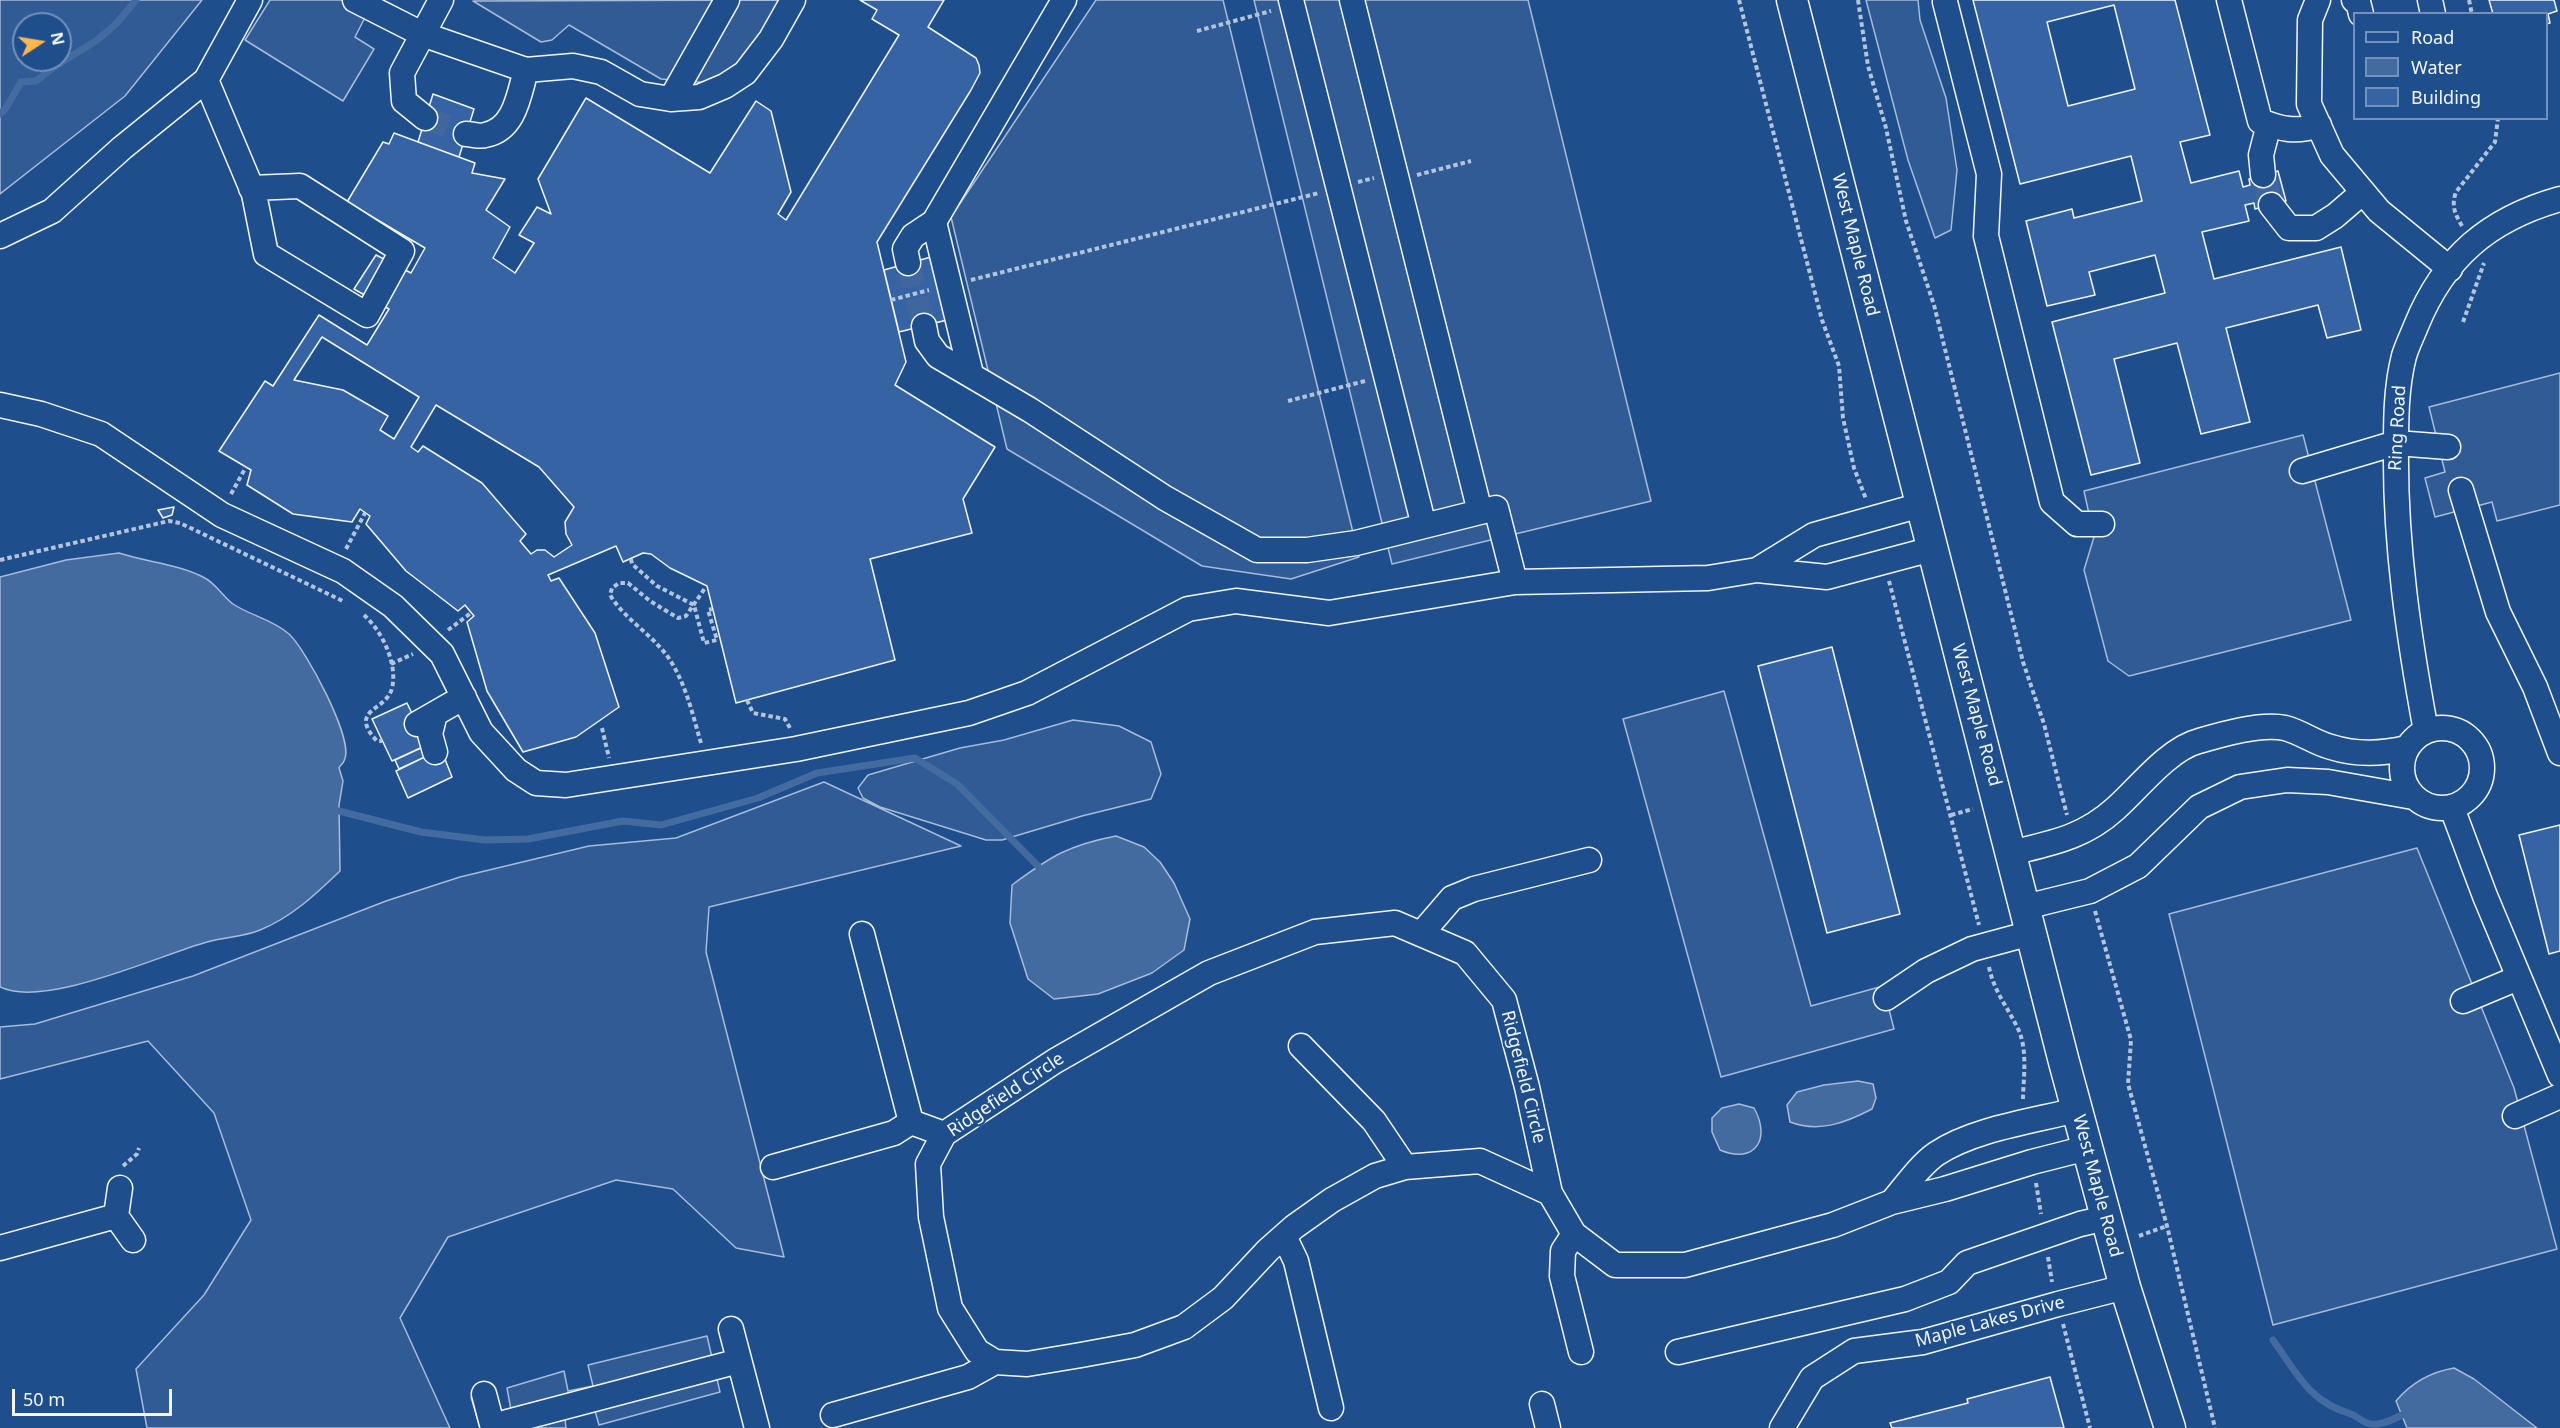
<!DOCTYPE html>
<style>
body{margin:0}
#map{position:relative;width:2560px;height:1428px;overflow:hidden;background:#1f4e8c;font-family:"Noto Sans",sans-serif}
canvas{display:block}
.legend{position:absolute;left:2353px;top:12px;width:195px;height:108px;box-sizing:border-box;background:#1f4e8c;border:2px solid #7391ba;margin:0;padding:8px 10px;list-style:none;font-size:18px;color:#f2f6ff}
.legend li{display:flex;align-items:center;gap:12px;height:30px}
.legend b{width:30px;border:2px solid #7391ba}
.north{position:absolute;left:12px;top:12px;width:60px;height:60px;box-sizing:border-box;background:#1f4e8c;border:2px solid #7391ba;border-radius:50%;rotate:78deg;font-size:16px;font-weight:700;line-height:24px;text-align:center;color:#f2f6ff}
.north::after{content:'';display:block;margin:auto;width:21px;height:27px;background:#ffb74d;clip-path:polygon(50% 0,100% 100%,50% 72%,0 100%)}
.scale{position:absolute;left:12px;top:1389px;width:160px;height:27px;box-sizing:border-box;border:3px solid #f2f6ff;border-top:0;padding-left:8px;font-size:18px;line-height:21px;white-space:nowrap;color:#f2f6ff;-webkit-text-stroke:4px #1f4e8c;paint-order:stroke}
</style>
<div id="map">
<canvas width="2560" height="1428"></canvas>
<ul class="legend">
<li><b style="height:8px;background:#1f4e8c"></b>Road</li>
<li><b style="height:16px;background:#446ba0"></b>Water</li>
<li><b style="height:16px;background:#3563a3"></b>Building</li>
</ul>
<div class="north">N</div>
<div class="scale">50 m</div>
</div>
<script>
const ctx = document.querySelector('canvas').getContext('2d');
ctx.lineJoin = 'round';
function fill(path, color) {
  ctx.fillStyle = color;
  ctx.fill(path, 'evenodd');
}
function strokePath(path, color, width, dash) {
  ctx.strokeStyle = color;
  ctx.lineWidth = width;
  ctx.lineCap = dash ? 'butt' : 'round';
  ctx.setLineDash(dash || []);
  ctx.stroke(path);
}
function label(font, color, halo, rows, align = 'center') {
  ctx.font = font + ' "Noto Sans",sans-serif';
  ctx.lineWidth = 4.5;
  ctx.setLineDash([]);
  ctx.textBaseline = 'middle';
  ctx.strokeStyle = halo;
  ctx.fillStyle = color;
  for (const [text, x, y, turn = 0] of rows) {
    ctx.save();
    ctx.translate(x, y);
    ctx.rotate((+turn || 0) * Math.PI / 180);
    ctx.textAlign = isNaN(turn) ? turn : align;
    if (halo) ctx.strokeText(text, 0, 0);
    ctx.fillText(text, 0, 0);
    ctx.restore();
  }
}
const built = new Path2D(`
 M 0,0 L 202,0 L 125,96 L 0,194 ZM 24,24 L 60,24 L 60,60 L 24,60 Z
 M 270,0 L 374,0 L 355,37 L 374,49 L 343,101 L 245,40 Z
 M 783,0 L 761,37 L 737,65 L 711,83 L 661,79 L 569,25 L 552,40 L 541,42 L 473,1 Z
 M 1096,0 L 1223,0 L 1359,557 L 1291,579 L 1202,566 L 1007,449 L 951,217 Z
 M 1254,0 L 1528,0 L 1651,501 L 1392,564 Z
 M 1866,0 L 1918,0 L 1920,20 L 1946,98 L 1957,170 L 1951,230 L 1935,238 L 1908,160 Z
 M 2560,373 L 2560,505 L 2497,521 L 2492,502 L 2435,517 L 2425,478 L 2445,472 L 2429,407 Z
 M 2303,435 L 2351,620 L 2129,676 L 2108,661 L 2084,570 L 2094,537 L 2084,491 Z
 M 1724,691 L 1811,1006 L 1883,986 L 1894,1029 L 1721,1077 L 1623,719 Z
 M 1073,720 L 1119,726 L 1151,742 L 1161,774 L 1151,799 L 1082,816 L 1002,840 L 986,840 L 880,807 L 863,798 L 858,788 L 868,775 L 960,748 L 1004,740 Z
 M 824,782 L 961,846 L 709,907 L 706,952 L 784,1257 L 736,1248 L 673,1189 L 616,1180 L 448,1237 L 400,1318 L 450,1428 L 147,1428 L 136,1369 L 204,1295 L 251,1220 L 214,1113 L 148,1041 L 0,1079 L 0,1027 L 35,1024 L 193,976 L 386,901 L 460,877 L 589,846 L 676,838 Z
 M 2417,848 L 2514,1088 L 2557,1249 L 2273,1325 L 2169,914 Z
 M 707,1336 L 720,1392 L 599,1425 L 595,1411 L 565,1419 L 566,1428 L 480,1428 L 471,1397 L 495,1390 L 500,1412 L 511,1410 L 507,1388 L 564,1371 L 568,1391 L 593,1386 L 588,1365 Z`);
fill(built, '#305b95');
strokePath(built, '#a8bbd7', 1.5);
const water = new Path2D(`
 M 119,553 C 146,562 178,564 203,577 C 216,583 222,596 233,604 C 251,616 272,619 289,634 C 305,648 356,742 344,761 C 343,764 340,765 339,768 L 343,781 L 339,805 L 340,871 C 316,894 292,917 260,930 C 244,937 224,937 207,942 C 160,955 44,1009 0,987 L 0,577 L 66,560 Z
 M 1116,836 L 1144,847 L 1160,862 L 1174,883 L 1190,919 L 1184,950 L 1152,973 L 1098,994 L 1054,999 L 1028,979 L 1010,923 L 1012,885 C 1051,856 1069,845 1116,836 Z
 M 1858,1081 L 1873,1084 L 1876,1098 L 1872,1109 C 1845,1123 1819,1133 1790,1122 L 1787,1105 L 1797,1092 L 1824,1085 Z
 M 1739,1104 L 1754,1108 C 1771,1138 1756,1165 1720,1150 L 1712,1132 L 1712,1118 L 1722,1108 Z
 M 2454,1368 L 2474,1379 L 2537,1428 L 2407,1428 L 2396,1401 C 2411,1383 2431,1372 2454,1368 Z`);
fill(water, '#446ba0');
strokePath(water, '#a8bbd7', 1.5);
strokePath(new Path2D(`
 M 0,114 L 6,108 L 21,82 L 36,81 L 57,65 L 96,41 L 116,24 L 136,0
 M 339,811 L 421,832 L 485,840 L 528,839 L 623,821 L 661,825 L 758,798 L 817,773 L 915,758 L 957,784 L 1038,866
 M 2273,1340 C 2297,1373 2308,1401 2351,1414 C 2357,1416 2361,1421 2367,1423 C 2378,1427 2392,1420 2402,1415`), '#446ba0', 7);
const building = new Path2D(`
 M 860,0 L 944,0 L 928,27 L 976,58 L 979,65 L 980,73 L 971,90 L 877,242 L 906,362 L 895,385 L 995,447 L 963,499 L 972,533 L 870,559 L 895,660 L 736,703 L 707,586 L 670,568 L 651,554 L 643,553 L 623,562 L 616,546 L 548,575 L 551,581 L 559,578 L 595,633 L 619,707 L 576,737 L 523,752 L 487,691 L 467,622 L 474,616 L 465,605 L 458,611 L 406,571 L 366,524 L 370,516 L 360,509 L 352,522 L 293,514 L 247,485 L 251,470 L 219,451 L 265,381 L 273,386 L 319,315 L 367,345 L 389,309 L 354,289 L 376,255 L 411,273 L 425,248 L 347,202 L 383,142 L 389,144 L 394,133 L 475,163 L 472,173 L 505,179 L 486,210 L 510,227 L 493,258 L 515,273 L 534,243 L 519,235 L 537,207 L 551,214 L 538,179 L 586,98 L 710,173 L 756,101 L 771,111 L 791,192 L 778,214 L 786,220 L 899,35 L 872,19 L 877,10 ZM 322,337 L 419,397 L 394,439 L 380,430 L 388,416 L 343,390 L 294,380 ZM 436,405 L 539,467 L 574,507 L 565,522 L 566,534 L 572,545 L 554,557 L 545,550 L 537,550 L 531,554 L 520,541 L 526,534 L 482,483 L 423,446 L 418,452 L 411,447 Z
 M 1973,0 L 2175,0 L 2210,135 L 2180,142 L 2191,183 L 2239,171 L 2243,187 L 2250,185 L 2249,179 L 2278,171 L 2286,201 L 2255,209 L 2254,203 L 2245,205 L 2249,221 L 2202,232 L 2214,279 L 2341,247 L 2361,330 L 2327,338 L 2318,305 L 2226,328 L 2250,422 L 2201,434 L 2177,343 L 2114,359 L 2140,463 L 2091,475 L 2052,322 L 2165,293 L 2155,255 L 2089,272 L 2095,295 L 2047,306 L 2026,221 L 2072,209 L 2074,218 L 2142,201 L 2131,156 L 2020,184 ZM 2114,5 L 2135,89 L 2068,106 L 2047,22 Z
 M 2489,0 L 2554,0 L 2557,11 L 2548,14 L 2550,23 L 2546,24 L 2546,14 L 2493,14 Z
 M 433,94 L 474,109 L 459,157 L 418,142 Z
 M 931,257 L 947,320 L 899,332 L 884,270 Z
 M 174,507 L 172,515 L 163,518 L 158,510 Z
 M 1832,647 L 1900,914 L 1827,933 L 1758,666 Z
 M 407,703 L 427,745 L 392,761 L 372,719 Z
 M 423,747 L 427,756 L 399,769 L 395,760 Z
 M 441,749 L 452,777 L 408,798 L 396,771 Z
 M 2560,825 L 2560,951 L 2549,954 L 2519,835 Z
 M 2050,1377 L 2064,1428 L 1892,1428 L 1890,1423 L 1968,1403 L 1967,1399 Z`);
fill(building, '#3563a3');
strokePath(building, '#f2f6ff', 1.5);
strokePath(new Path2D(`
 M 425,118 L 466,134
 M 2263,175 L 2271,205
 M 908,263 L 924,326`), '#3f679d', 24, [24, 12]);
const minor = new Path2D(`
 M 355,0 L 422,34 L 526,70 L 573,66 L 601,72 L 640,94 L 671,99 L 699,97 L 725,86 L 745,73 L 771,39 L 793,0
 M 1291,0 L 1424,526
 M 1352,0 L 1480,512
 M 2229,0 L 2260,121 C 2281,129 2296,133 2319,125
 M 2318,0 L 2310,20 L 2309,104 L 2332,155 L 2379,211 L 2450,269
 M 2354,0 L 2358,2 L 2361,14
 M 2430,0 L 2433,14
 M 1945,2 L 1989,174 L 1986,236 L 2052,502 L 2077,524 L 2102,524
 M 206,80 L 254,194 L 266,254 L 367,315 L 402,251 L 300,186 L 251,188
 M 671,99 L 727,0
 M 425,118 L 404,101 L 402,73 L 441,0
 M 466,134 C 472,134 480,137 485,135 C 515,130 519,94 526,70
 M 2263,175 L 2261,155 L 2269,124
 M 2271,205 L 2289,228 L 2316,228 L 2335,216 L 2363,192
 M 934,222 L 971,374
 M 0,236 L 52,211 L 122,148 L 206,80 L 250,0
 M 908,263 L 905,249 L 913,236 L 934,222 L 1064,0
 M 924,326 L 927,341 L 938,356 L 1030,410 L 1165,498 L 1257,550 L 1307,550 L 1356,543 L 1496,508 L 1515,582
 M 0,405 L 41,414 L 101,434 L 222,515 L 343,571 L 393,606 L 442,654 L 481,732 L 516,770 L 536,783 L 566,785 L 796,749 L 969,713 L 1027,693 L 1188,609 L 1236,601 L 1329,613 L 1515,582 L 1708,578 L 1757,570 L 1814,535 L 1921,505
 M 2302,471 L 2396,443 L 2448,447
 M 2461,490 L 2498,612 L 2535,687 L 2560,753
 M 1757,570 L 1827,577 L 1932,549
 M 435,714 L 430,734 L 435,752
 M 417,724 L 464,697
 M2402 768a40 40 0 1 1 80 0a40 40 0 1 1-80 0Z
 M 2426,731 C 2409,639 2395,545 2396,451 C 2396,419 2396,387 2404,356 C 2407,346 2412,336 2416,326 C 2444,257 2489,219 2560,199
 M 2452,808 L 2485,896 L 2560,1075
 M 2011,853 C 2051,843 2083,838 2115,809 C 2138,789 2168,749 2199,741 C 2223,734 2261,723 2285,728 C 2301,732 2315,743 2331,747 C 2356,755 2382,754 2407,748
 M 2025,907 L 2090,891 L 2138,866 L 2199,807 L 2240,787 L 2287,780 L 2328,782 L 2413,797
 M 1395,923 L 1465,953 L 1504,1000 L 1527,1087 L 1550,1193 L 1480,1161 L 1405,1167 L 1375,1176 L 1332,1200 L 1294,1227 L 1268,1250 L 1223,1298 L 1184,1327 L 1135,1345 L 1081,1355 L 1027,1364 L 995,1362 L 977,1351 L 950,1308 L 931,1217 L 928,1164 L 944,1134 L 1055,1061 L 1209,973 L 1315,932 Z
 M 862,934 L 911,1122 L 944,1134
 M 1421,934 L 1452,898 L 1474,889 L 1589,860
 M 1886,998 L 1926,971 L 1972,949 L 2031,933
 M 2463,1001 L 2518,978
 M 1301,1046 L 1374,1121 L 1405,1167
 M 2515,1116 L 2560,1096
 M 773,1167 L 894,1133 L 911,1122
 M 1550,1193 L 1574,1234 L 1615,1265 L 1685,1265 L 1833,1225 L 1892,1202 L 1945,1189 L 2032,1162 L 2087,1148
 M 1892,1202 C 1905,1187 1919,1166 1936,1154 C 1973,1129 2033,1121 2077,1110
 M 116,1216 L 133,1240
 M 1574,1234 L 1563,1251 L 1562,1276 L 1581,1352
 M 1284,1236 L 1296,1261 L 1331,1408
 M 0,1248 L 116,1216 L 120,1188
 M 731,1329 L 757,1428
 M 1678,1352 L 1905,1299 L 1949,1282 L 1967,1263 L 2080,1224 L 2106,1218
 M 484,1394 L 493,1428
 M 1542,1404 L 1548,1428
 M 833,1415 L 968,1377 L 995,1362
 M 505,1428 L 507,1422 L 739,1361
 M 1782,1428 L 1812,1378 L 1854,1351 L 1923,1342 L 2058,1304 L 2125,1287`);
const major = new Path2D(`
 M 1792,0 L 2064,1062 L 2125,1287 L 2170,1428`);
strokePath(minor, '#f2f6ff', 27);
strokePath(major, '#f2f6ff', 33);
strokePath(new Path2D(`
 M 1739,0 L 1822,320 L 1839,366 L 1843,418 L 1854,468 L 1866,499
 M 1858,0 L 1868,66 L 1886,128 L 1906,221 L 1934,305 L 2023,662 L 2044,724 L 2067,815
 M 2469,0 L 2472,14
 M 1197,31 L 1271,11
 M 1417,175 L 1471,161
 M 1358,182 L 1374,178
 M 2462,226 C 2455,214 2451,206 2456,192 L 2495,142 L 2498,118
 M 971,280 L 1319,193
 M 891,300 L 929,290
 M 2463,322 L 2484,263
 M 1288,401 L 1365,381
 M 231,494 L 246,467
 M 346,549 L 365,513
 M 631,559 L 632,564 L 657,586 L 694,605 L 704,643 L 717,640 L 708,610 L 712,609
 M 0,560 L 169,521 L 180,523 L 345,602
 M 1889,581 L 1979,925
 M 364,615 C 382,631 398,664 392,688 C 387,711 347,709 377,741 L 382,741
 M 448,630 L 471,613
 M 391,664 L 413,654
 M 747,700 L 753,713 L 785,719 L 790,728
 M 602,728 L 609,758
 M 701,743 C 692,713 685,679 665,653 C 648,632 624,618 610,595 L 612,588 L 619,583 L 628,583 L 650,601 L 678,618 L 686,616 L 705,588
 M 1951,815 L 1973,809
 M 2095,911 L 2131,1040 L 2128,1084 L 2167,1226 L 2215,1428
 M 1989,967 C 1994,992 2009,1009 2019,1031 C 2028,1053 2023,1079 2023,1102
 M 123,1166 L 137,1154 L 139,1148
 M 2036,1183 L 2041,1214
 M 2139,1236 L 2167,1226
 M 2048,1257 L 2052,1282
 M 2063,1324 L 2090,1428`), '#b3c4dc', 4, [4.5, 3]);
strokePath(minor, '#1f4e8c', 24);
strokePath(major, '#1f4e8c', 30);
label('18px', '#f2f6ff', '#1f4e8c', [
 ["West Maple Road",1855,245,76],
 ["Ring Road",2398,428,-87],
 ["West Maple Road",1976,715,75],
 ["Ridgefield Circle",1523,1077,76],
 ["Ridgefield Circle",1006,1095,-34],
 ["West Maple Road",2097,1186,75],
 ["Maple Lakes Drive",1990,1322,-15]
]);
</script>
